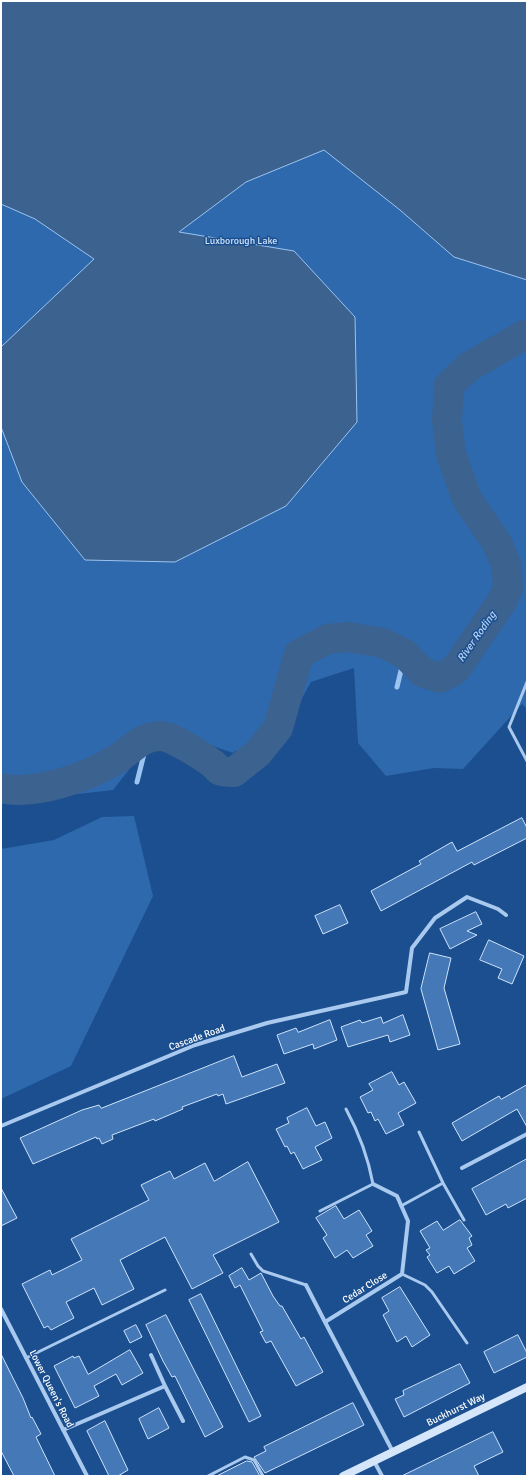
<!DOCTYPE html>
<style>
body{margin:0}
#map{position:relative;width:528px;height:1477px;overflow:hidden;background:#1b4f8f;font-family:Signika,sans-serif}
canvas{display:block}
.frame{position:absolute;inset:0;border:2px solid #fff;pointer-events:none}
</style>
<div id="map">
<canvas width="528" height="1477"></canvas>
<div class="frame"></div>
</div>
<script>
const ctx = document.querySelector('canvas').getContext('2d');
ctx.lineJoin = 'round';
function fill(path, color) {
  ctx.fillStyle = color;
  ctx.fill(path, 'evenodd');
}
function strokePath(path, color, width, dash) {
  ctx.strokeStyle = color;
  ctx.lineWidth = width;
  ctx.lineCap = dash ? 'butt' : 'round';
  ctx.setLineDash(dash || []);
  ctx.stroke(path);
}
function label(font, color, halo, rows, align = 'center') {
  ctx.font = font + ' Signika,sans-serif';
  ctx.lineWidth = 3;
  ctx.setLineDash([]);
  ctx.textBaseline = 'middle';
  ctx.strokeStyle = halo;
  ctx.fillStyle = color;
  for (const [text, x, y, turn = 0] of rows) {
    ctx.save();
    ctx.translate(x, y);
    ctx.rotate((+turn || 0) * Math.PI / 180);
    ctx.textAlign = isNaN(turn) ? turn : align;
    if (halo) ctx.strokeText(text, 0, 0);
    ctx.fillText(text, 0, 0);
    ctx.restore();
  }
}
fill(new Path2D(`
 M 1,1 L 527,1 L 527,709 L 522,704 L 463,769 L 434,768 L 386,776 L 358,743 L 354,668 L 311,682 L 266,762 L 235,751 L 233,753 L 187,737 L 149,744 L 113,790 L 60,796 L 3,785 L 1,783 Z
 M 134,816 L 153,896 L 71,1066 L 1,1099 L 1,849 L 54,840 L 102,817 Z`), '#2e69ad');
const water = new Path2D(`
 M 1,1 L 527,1 L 527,280 L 454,257 L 400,210 L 324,150 L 246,182 L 179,232 L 294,251 L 355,317 L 357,422 L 286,506 L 175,562 L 85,560 L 22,482 L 1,427 L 1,347 L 94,259 L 35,219 L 1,204 Z`);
fill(water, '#3c6290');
strokePath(water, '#9cc4f0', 1);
strokePath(new Path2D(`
 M 397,687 L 405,654
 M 137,782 L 148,738`), '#9cc4f0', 5);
strokePath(new Path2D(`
 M 1,788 C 35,796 88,777 117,759 C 132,750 142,735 162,736 C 171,736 204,757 213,764 C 215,765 217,769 219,770 C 223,772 230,772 234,772 L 258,753 L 278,728 L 299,654 L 328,639 L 348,637 L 383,643 L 405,654 L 422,672 L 440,678 L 455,670 L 503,600 L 508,587 L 506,564 L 497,543 L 467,499 L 451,454 L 447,421 L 449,385 L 470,366 L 524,335 L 527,335`), '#3c6290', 30);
const building = new Path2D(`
 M 522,818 L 527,828 L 527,838 L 474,865 L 472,862 L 381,911 L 371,891 L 421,864 L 419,861 L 452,842 L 457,851 Z
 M 340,905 L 348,923 L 323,934 L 315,916 Z
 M 476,912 L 482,924 L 467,931 L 477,935 L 450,949 L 440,929 Z
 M 489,940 L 524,956 L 512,984 L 498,978 L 502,969 L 480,960 Z
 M 430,953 L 451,958 L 444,988 L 460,1044 L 438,1050 L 421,989 Z
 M 403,1015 L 410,1035 L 390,1042 L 388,1035 L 348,1047 L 341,1027 L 360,1020 L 362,1023 L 381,1017 L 383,1023 Z
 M 330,1020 L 337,1040 L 314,1049 L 313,1044 L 284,1054 L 277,1035 L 296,1028 L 298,1032 Z
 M 234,1056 L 242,1077 L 277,1064 L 285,1083 L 226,1104 L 223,1094 L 218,1096 L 217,1094 L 182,1107 L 183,1109 L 155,1121 L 154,1119 L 112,1135 L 113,1139 L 102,1144 L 99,1138 L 97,1139 L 96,1137 L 33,1164 L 20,1138 L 82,1110 L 99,1105 L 101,1108 Z
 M 392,1072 L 399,1085 L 404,1082 L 416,1103 L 398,1113 L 404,1125 L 386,1134 L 378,1119 L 375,1121 L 371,1112 L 368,1113 L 360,1097 L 373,1090 L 369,1084 Z
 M 527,1085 L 527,1127 L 517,1109 L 462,1141 L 452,1123 L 499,1096 L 501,1099 Z
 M 307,1108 L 316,1126 L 325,1122 L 332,1138 L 315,1147 L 322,1160 L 303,1169 L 294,1152 L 291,1154 L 287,1146 L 285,1147 L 276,1129 L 289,1123 L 287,1118 Z
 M 527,1159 L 527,1198 L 508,1208 L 506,1204 L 486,1215 L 472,1189 Z
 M 248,1162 L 279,1222 L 213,1255 L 223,1273 L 192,1289 L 165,1237 L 120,1260 L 134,1289 L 102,1305 L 94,1288 L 66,1302 L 74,1318 L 51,1330 L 48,1326 L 44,1328 L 22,1284 L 50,1270 L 52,1275 L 82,1260 L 71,1239 L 149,1200 L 141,1185 L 170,1171 L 174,1179 L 205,1163 L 214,1181 Z
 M 1,1188 L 17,1218 L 1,1226 Z
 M 336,1206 L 344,1219 L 359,1210 L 372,1231 L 366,1235 L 373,1246 L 353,1258 L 347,1250 L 335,1258 L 323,1238 L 327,1235 L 316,1218 Z
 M 460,1220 L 472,1236 L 469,1238 L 472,1245 L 467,1248 L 475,1261 L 454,1274 L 449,1266 L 437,1273 L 427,1257 L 430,1255 L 426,1250 L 430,1248 L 420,1231 L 437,1221 L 443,1230 Z
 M 242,1268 L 249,1280 L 261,1273 L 273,1296 L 280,1306 L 282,1306 L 301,1339 L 304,1337 L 323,1372 L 296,1386 L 271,1341 L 266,1343 L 260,1332 L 263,1331 L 240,1285 L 235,1288 L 229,1276 Z
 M 400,1287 L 430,1335 L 412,1347 L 406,1336 L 397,1342 L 383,1315 L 389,1311 L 382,1298 Z
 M 201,1294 L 261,1416 L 249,1422 L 189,1300 Z
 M 166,1315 L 223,1427 L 205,1437 L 175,1376 L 172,1377 L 163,1361 L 146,1325 Z
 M 136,1325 L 142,1337 L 130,1343 L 124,1331 Z
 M 518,1335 L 527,1353 L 527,1357 L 494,1373 L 484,1352 Z
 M 130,1350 L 143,1373 L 122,1385 L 116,1374 L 94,1386 L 99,1396 L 75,1408 L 54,1366 L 73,1356 L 74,1358 L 79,1356 L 88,1374 Z
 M 1,1354 L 23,1398 L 31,1418 L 32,1417 L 41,1434 L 36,1437 L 55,1476 L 14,1476 L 1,1451 Z
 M 460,1364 L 470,1383 L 404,1417 L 395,1399 L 404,1395 L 403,1391 Z
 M 353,1403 L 364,1425 L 265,1473 L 254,1457 L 266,1451 L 264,1447 Z
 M 159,1408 L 169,1428 L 148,1439 L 139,1419 Z
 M 105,1421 L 128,1470 L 118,1476 L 109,1476 L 87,1431 Z
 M 493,1432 L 503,1452 L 474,1466 L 479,1476 L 402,1476 Z
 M 247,1461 L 252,1462 L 260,1476 L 217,1476 Z`);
fill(building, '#4478b7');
strokePath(building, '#cfe3fa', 1);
strokePath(new Path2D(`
 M 527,682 L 509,727 L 527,761
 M 443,1183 L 464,1220
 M 401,1206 L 443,1183 L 419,1132
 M 320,1211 L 373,1184 C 368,1157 359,1133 346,1109
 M 251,1254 L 258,1266 L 263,1271 L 306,1285
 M 402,1274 L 425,1285 L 432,1292 L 467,1343
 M 26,1358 L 165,1290
 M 208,1476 L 245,1457 L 254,1460 L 263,1476`), '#a9c9ee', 3);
strokePath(new Path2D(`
 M 1,1126 L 195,1045 L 267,1023 L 406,992 L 412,948 L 435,918 L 467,897 L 498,909 L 506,915
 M 462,1168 L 527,1134
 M 373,1184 L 397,1196 L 408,1221 L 402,1274 L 325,1322 L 393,1452
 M 306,1285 L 325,1322
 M 1,1309 L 87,1476
 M 165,1386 L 183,1421
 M 63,1430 L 165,1386 L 151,1355
 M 374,1461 L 382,1476`), '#a9c9ee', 4);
strokePath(new Path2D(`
 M 343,1476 L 527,1387`), '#d6e6fa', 8);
label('10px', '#cfe3fa', '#1b4f8f', [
 ["Luxborough Lake",241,241]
]);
label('10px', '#fff', '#1b4f8f', [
 ["Cascade Road",197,1038,-20],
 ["Cedar Close",365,1288,-32],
 ["Lower Queen's Road",51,1389,63],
 ["Buckhurst Way",456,1410,-26]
]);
label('italic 11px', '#b5d3f5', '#1b4f8f', [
 ["River Roding",477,637,-55]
]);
</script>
